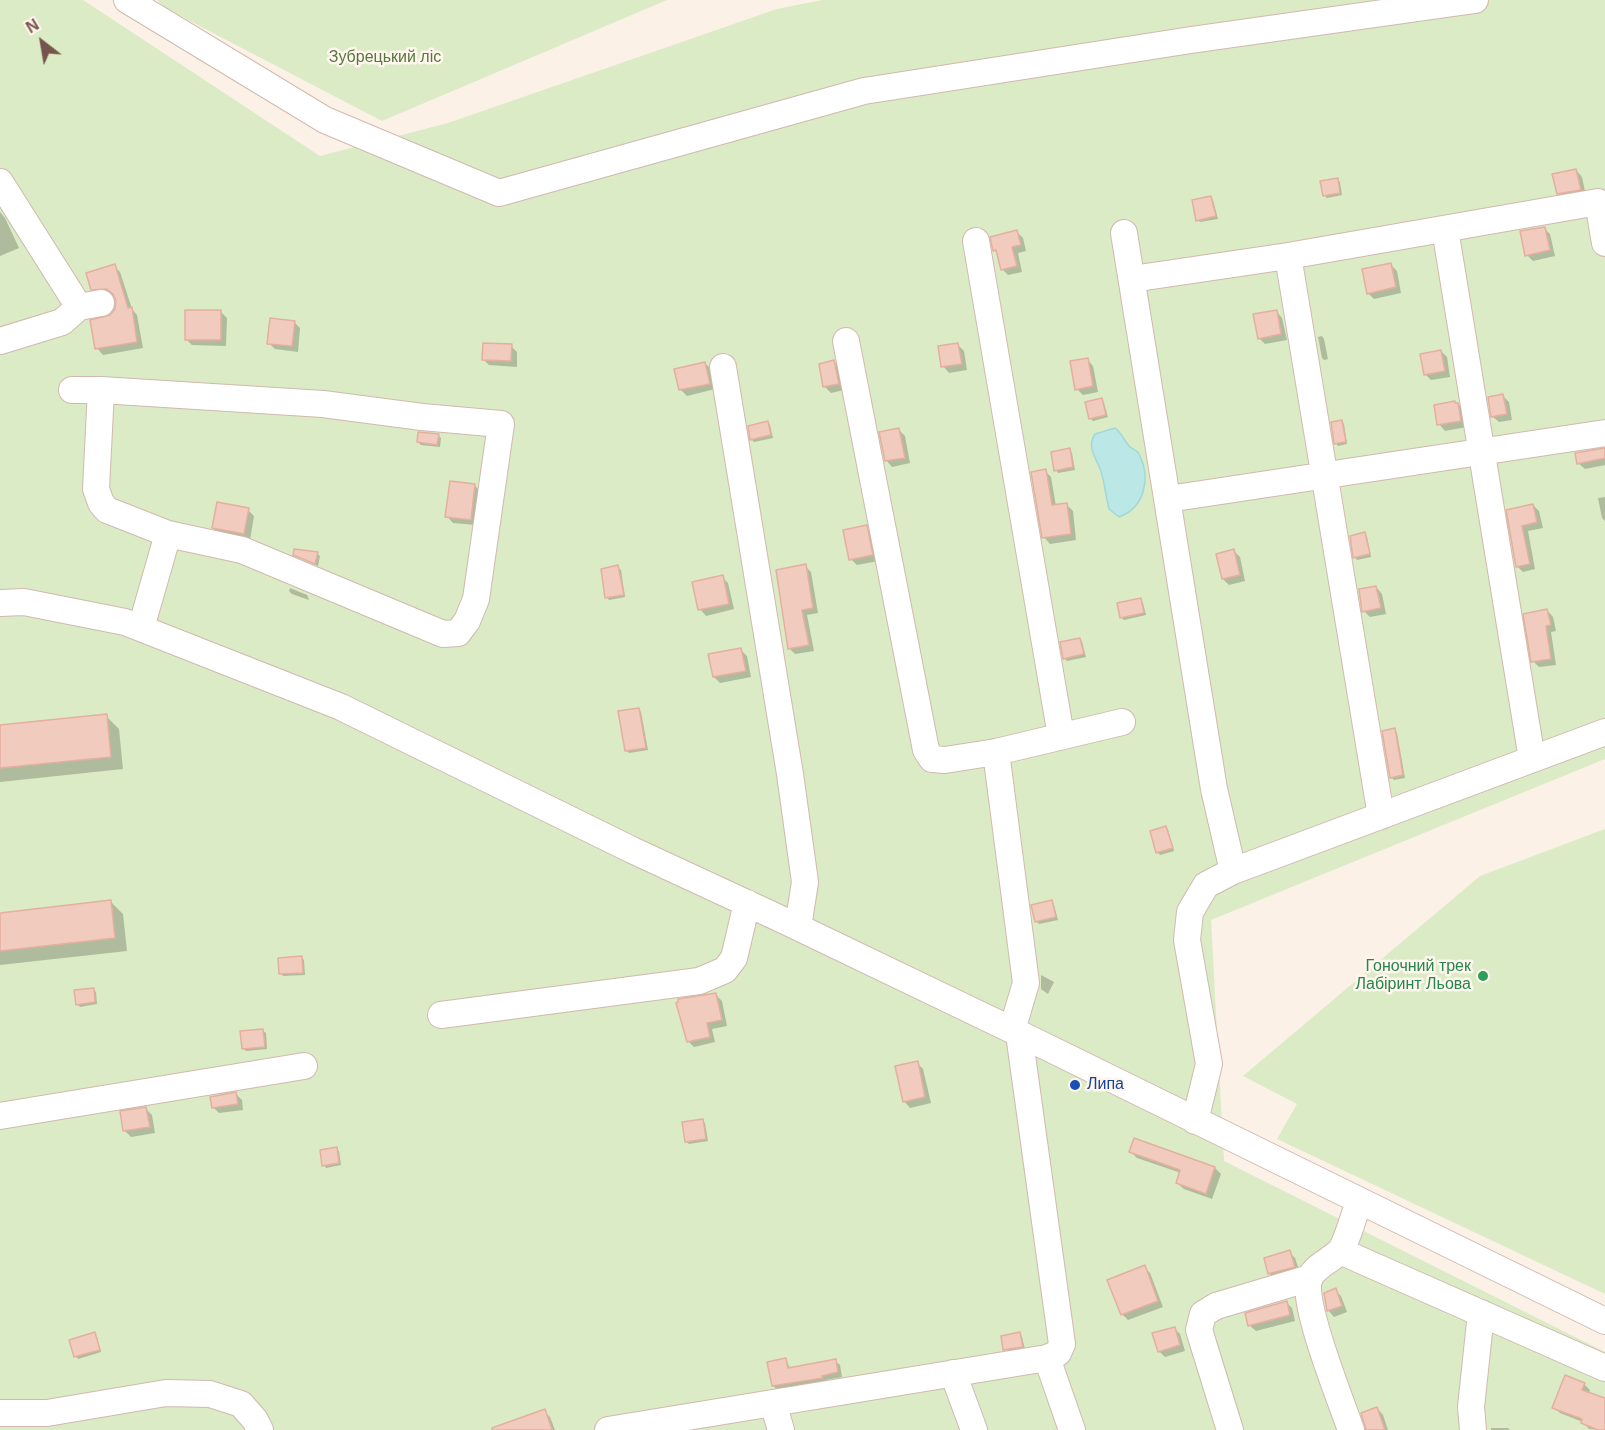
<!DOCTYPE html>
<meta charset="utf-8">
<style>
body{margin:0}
#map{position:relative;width:1605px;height:1430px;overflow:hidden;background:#fcf1e7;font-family:Arial,sans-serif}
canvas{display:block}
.north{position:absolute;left:12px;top:12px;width:60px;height:60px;-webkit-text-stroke:4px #fff6ee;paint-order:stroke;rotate:329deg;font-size:16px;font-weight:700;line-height:24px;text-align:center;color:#77544b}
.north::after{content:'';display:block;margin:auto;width:21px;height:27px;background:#77544b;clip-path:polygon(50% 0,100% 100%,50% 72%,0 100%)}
</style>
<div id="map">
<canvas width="1605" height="1430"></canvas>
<div class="north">N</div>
</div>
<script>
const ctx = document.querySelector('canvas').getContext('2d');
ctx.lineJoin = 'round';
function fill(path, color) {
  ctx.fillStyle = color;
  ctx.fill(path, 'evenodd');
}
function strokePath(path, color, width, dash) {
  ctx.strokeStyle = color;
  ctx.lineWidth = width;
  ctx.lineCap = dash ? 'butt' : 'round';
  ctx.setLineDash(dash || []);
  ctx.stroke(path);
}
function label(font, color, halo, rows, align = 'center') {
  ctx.font = font + ' Arial,sans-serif';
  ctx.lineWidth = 5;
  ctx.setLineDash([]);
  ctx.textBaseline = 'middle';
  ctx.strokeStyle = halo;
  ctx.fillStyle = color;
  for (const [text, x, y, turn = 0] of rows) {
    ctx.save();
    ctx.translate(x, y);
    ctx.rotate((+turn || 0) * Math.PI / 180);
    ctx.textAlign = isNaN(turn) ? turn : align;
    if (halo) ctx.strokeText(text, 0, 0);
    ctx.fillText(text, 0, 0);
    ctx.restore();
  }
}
fill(new Path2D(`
 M 0,0 L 83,0 L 320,156 L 448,123 L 777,9 L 822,0 L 1605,0 L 1605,759 L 1211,920 L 1224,1161 L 1605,1352 L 1605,1430 L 0,1430 Z
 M 157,0 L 667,0 L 382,121 L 165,8 Z
 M 1605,829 L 1605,1294 L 1277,1139 L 1297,1104 L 1243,1076 L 1480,876 Z`), '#daebc5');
const water = new Path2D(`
 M 1115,428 C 1122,433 1124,441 1130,447 C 1134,450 1138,450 1140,456 C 1151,479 1144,508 1119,517 L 1109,509 C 1106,497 1105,486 1102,475 C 1099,460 1085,449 1095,434 Z`);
fill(water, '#bbe7e6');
strokePath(water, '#a1d8d8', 1.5);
fill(new Path2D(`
 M 1576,170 L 1582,177 L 1586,196 L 1564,199 L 1558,193 Z
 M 1338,180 L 1340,182 L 1342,195 L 1327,198 L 1324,195 Z
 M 1211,198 L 1213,200 L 1218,219 L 1200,222 L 1198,220 Z
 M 0,212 L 5,218 L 19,248 L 0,256 Z
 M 1544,228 L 1550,234 L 1555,256 L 1533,261 L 1527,255 Z
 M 1017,232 L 1023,238 L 1026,251 L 1018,253 L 1022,272 L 1008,275 L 1002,269 L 999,255 L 994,250 Z
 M 1391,265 L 1397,271 L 1401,293 L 1374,299 L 1368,293 Z
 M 114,266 L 120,272 L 132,309 L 137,315 L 143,348 L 103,355 L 97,348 L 111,316 L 116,309 L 117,301 L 114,295 L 99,295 L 93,289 Z
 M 220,311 L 227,318 L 226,346 L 192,345 L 186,339 Z
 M 1276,311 L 1282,318 L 1287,340 L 1265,344 L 1259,338 Z
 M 294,322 L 300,328 L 298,352 L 275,349 L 269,343 Z
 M 1322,336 L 1324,339 L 1328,359 L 1324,360 L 1322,358 L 1318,337 Z
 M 958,345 L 964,351 L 967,370 L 949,373 L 943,366 Z
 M 511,346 L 517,352 L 517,367 L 489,365 L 483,359 Z
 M 1441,351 L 1447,357 L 1450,377 L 1431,380 L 1425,374 Z
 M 1087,359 L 1093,366 L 1098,392 L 1083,395 L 1077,389 Z
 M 834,362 L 840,368 L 844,390 L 831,393 L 825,387 Z
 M 705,363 L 711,369 L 715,389 L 687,396 L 681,390 Z
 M 1503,396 L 1509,402 L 1512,420 L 1499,422 L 1492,416 Z
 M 1102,400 L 1104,403 L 1108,417 L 1093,421 L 1090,418 Z
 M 1458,404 L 1464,410 L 1467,427 L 1445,431 L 1439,424 Z
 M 1341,421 L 1344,424 L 1347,444 L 1338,446 L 1336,443 Z
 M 767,422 L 770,425 L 773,438 L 754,442 L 752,440 L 750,427 Z
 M 899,430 L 905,436 L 910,463 L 892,467 L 886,460 Z
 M 438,435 L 441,438 L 440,447 L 421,445 L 418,442 Z
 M 1069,450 L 1072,453 L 1075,470 L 1058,473 L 1056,470 Z
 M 1605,450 L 1605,465 L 1585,469 L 1578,463 Z
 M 1045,471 L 1051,477 L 1056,506 L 1067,505 L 1073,511 L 1076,540 L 1050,544 L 1044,537 Z
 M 474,485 L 480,491 L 476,525 L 453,523 L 447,516 Z
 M 1605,497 L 1605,521 L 1602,518 L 1598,498 Z
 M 1533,505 L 1539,511 L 1543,528 L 1528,531 L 1535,569 L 1523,572 L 1517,566 L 1508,511 Z
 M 248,510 L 254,516 L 250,540 L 219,534 L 213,528 Z
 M 866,527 L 872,533 L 878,561 L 857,565 L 851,559 Z
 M 1365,534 L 1367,537 L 1371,557 L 1357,560 L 1355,557 Z
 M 1234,551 L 1240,557 L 1245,581 L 1229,585 L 1223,579 Z
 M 317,554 L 320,556 L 318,566 L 295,555 Z
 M 805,566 L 811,572 L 818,613 L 807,615 L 814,651 L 795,654 L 790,649 L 787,636 Z
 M 618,567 L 621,570 L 625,597 L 609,600 L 607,597 Z
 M 722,577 L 728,583 L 734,609 L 706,616 L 700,609 Z
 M 1376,587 L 1382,594 L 1386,614 L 1370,617 L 1364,611 Z
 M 290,588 L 307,595 L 309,600 L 292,594 L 289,591 Z
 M 1140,600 L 1143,603 L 1146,615 L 1124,620 L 1121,617 Z
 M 1547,610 L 1553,617 L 1556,631 L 1551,632 L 1556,665 L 1539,667 L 1533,661 Z
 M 1080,639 L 1082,642 L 1086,657 L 1067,661 L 1064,658 Z
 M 740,649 L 747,656 L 751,677 L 720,683 L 714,677 Z
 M 639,710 L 641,712 L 648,750 L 629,753 L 626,750 Z
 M 106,716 L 119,729 L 123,769 L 0,782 L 0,727 Z
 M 1394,730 L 1397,733 L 1405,778 L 1394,780 L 1391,777 Z
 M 1166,827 L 1168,830 L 1174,851 L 1160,855 L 1158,853 L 1152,832 Z
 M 110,901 L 123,914 L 127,951 L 0,965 L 0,914 Z
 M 1052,902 L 1054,905 L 1058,920 L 1039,924 L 1037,922 Z
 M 302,958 L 304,960 L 305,975 L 283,976 L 281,973 Z
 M 1041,975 L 1054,982 L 1048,994 L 1041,989 Z
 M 93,989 L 96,992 L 97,1004 L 80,1007 L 77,1004 Z
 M 716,995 L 722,1001 L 727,1026 L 712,1029 L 715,1042 L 694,1047 L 688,1041 Z
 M 263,1031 L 266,1033 L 267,1049 L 246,1051 L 244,1049 Z
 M 917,1063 L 923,1069 L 931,1103 L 910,1108 L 904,1101 Z
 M 236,1094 L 242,1100 L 243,1110 L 219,1113 L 213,1107 Z
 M 146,1109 L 152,1115 L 155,1133 L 131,1137 L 125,1131 L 122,1113 Z
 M 702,1121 L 705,1123 L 708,1141 L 689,1144 L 686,1141 Z
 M 336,1148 L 339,1151 L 341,1165 L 326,1168 L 324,1165 Z
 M 1131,1152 L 1215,1168 L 1221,1174 L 1212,1199 L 1184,1189 L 1177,1183 L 1181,1173 L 1137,1158 Z
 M 1289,1252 L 1295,1258 L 1300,1273 L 1276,1280 L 1270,1274 Z
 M 1144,1267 L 1150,1273 L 1163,1307 L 1128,1320 L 1122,1314 Z
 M 1335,1290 L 1341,1296 L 1347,1312 L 1334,1317 L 1328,1310 Z
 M 1286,1302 L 1292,1308 L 1295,1321 L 1256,1331 L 1249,1325 Z
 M 1174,1328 L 1180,1334 L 1185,1351 L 1165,1357 L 1159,1351 Z
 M 94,1334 L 97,1337 L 101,1352 L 78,1359 L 76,1356 Z
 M 1019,1334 L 1022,1337 L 1025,1349 L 1008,1352 L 1005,1349 Z
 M 785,1360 L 791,1369 L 835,1361 L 840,1365 L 842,1377 L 826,1380 L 827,1382 L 778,1390 L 773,1386 Z
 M 1584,1384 L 1590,1390 L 1589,1394 L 1605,1400 L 1605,1430 L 1589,1429 L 1583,1422 L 1560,1413 L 1554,1407 Z
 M 1377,1408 L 1383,1415 L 1388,1430 L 1367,1430 Z
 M 544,1411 L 550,1417 L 555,1430 L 515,1430 Z
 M 1491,1428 L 1508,1428 L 1510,1430 L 1491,1430 Z`), '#0003');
const building = new Path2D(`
 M 1576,169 L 1581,190 L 1557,194 L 1552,174 Z
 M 1338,178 L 1340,193 L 1323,196 L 1320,181 Z
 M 1211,196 L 1216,216 L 1196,221 L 1192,200 Z
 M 1545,227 L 1550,250 L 1525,256 L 1520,231 Z
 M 1017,230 L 1021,245 L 1012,247 L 1017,266 L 1001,270 L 996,250 L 993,251 L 990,237 Z
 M 1391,263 L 1396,287 L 1367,294 L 1362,269 Z
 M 115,264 L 128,308 L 132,307 L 137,342 L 95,349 L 90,320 L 110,315 L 115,309 L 116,301 L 113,294 L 107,289 L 91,290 L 86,273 Z
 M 185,310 L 221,310 L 221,340 L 185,340 Z
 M 1277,310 L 1281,334 L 1258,339 L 1253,314 Z
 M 270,318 L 295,321 L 292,346 L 267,344 Z
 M 483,343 L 512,344 L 511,361 L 482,360 Z
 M 958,343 L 962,364 L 941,367 L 938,346 Z
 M 1441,350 L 1445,371 L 1424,375 L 1420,354 Z
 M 1088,358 L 1093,386 L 1075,390 L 1070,361 Z
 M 834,360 L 839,384 L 823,387 L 819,364 Z
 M 705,362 L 710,384 L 679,390 L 674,369 Z
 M 1503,394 L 1507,414 L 1491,417 L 1488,397 Z
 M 1102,398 L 1106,415 L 1089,419 L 1085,402 Z
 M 1455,401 L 1455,403 L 1458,403 L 1461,421 L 1437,425 L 1434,405 Z
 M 1342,420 L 1346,442 L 1334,444 L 1331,422 Z
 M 768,421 L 771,435 L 750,440 L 748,426 Z
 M 899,428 L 905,458 L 885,461 L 879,432 Z
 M 418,432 L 439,434 L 437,445 L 417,442 Z
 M 1070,448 L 1073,467 L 1054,471 L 1051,452 Z
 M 1605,448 L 1605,458 L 1577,464 L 1575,453 Z
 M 1046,469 L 1052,505 L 1067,503 L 1071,534 L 1042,538 L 1031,472 Z
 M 450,481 L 475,484 L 471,520 L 445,517 Z
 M 217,502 L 249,508 L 244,534 L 212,528 Z
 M 1533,504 L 1537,522 L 1522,526 L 1530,564 L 1516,567 L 1506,510 Z
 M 867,525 L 873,555 L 849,560 L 843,530 Z
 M 1365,532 L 1370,554 L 1353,558 L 1350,536 Z
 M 294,549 L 318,552 L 315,564 L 293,555 Z
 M 1234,549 L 1240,575 L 1222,579 L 1216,554 Z
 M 806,564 L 813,608 L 802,610 L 809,645 L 788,649 L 776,570 Z
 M 618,565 L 624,595 L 605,598 L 601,569 Z
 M 723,575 L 729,604 L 698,610 L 692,582 Z
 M 1376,586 L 1381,608 L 1362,612 L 1359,589 Z
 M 1141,598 L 1144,613 L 1120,618 L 1117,603 Z
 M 1547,609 L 1551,625 L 1546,626 L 1551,659 L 1531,662 L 1523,614 Z
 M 1080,638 L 1084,654 L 1063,659 L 1060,642 Z
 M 741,648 L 746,671 L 713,677 L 708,654 Z
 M 639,708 L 646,748 L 625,751 L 618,711 Z
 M 107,714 L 111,757 L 0,768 L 0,725 Z
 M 1395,728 L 1403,775 L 1390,778 L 1382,731 Z
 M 1166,826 L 1173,848 L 1156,853 L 1150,831 Z
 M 111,900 L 115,938 L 0,951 L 0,913 Z
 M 1052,900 L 1056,917 L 1035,922 L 1031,905 Z
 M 302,956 L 303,973 L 279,974 L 278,958 Z
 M 94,988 L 95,1002 L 76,1005 L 74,990 Z
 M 716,993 L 722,1020 L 707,1023 L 710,1037 L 687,1042 L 676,1003 L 678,1002 L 678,999 Z
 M 263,1029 L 265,1047 L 242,1049 L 240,1031 Z
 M 918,1061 L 925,1097 L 903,1102 L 895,1066 Z
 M 236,1092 L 238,1104 L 212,1108 L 210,1097 Z
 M 146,1107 L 150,1127 L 123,1131 L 120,1111 Z
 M 703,1119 L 706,1139 L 685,1142 L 682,1122 Z
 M 1134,1138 L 1215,1167 L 1206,1194 L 1176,1183 L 1180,1170 L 1129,1152 Z
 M 337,1147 L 339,1163 L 322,1166 L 320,1150 Z
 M 1290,1250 L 1295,1267 L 1268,1274 L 1264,1258 Z
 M 1145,1265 L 1158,1301 L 1121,1315 L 1107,1280 Z
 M 1336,1288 L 1342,1306 L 1327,1311 L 1324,1293 Z
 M 1287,1301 L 1290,1315 L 1248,1326 L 1245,1313 Z
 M 1175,1327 L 1180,1345 L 1158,1352 L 1152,1333 Z
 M 95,1332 L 100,1350 L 74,1357 L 69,1340 Z
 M 1020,1332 L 1023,1347 L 1003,1350 L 1001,1336 Z
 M 786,1358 L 788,1368 L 836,1359 L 838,1372 L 822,1376 L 823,1378 L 772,1386 L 767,1362 Z
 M 1565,1375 L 1585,1383 L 1582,1390 L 1605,1398 L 1605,1430 L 1598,1430 L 1581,1423 L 1582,1419 L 1552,1408 Z
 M 1377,1407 L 1385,1430 L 1366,1430 L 1361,1413 Z
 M 545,1409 L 552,1430 L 492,1430 L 492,1428 Z`);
fill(building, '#f2cbbf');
strokePath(building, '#e5af9f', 1.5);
const minor = new Path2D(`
 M 127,0 L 325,120 L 499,193 L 864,91 L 1191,40 L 1475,0
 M 0,182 L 79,307
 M 1445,229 L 1532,759
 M 1124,233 L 1214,789 L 1233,871
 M 976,241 L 1061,736
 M 1288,256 L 1381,816
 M 1132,279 L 1288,256 L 1598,202 L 1605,243
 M 0,341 L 62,322 L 79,307 L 101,303
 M 846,341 L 926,750 L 932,759 L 945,760 L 996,752 L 1122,722
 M 723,367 L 790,774 L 805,882 L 798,927
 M 72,390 L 101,390 L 323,404 L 422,417 L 501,424 L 476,599 L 467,621 L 458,633 L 443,634 L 242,550 L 168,534 L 141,628
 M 101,390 L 96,489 L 101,503 L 107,510 L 168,534
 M 1168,499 L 1605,433
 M 0,603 L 24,602 L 125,622 L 341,707 L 632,850 L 783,920 L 1012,1030 L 1605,1321
 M 996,752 L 1026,983 L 1012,1030
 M 441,1015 L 699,981 L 725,970 L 734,958 L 747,903
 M 0,1116 L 304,1066
 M 1195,1121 L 1209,1064 L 1187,940 L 1190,912 L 1206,885 L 1233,871 L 1605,732
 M 1340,1251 L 1605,1368
 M 1047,1358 L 1072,1430
 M 953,1373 L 974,1430
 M 773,1403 L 781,1430
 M 0,1413 L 47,1413 L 166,1393 L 210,1394 L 241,1404 L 255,1420 L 260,1430
 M 608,1430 L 1047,1358 L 1058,1353 L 1062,1344 L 1019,1034
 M 1230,1430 L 1199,1330 L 1203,1314 L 1216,1306 L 1310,1278
 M 1351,1430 C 1341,1401 1302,1305 1309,1280 C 1313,1267 1330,1261 1339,1252 C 1346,1245 1355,1212 1359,1201
 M 1473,1430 L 1471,1407 L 1481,1313`);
strokePath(minor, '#d1b9af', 28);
strokePath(minor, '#fff', 26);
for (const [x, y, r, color] of [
 [1483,976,6,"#2e9e5b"],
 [1075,1085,6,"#1a4fb4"]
]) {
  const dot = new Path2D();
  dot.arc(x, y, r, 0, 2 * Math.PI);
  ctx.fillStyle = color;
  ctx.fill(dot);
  strokePath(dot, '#fff6ee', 2);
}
label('16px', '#587740', '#fff6ee', [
 ["Зубрецький ліс",385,58]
]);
label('16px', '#27864d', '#fff6ee', [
 ["Гоночний трек",1471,967],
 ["Лабіринт Льова",1471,985]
], 'right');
label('16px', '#164399', '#fff6ee', [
 ["Липа",1087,1085]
], 'left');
</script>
